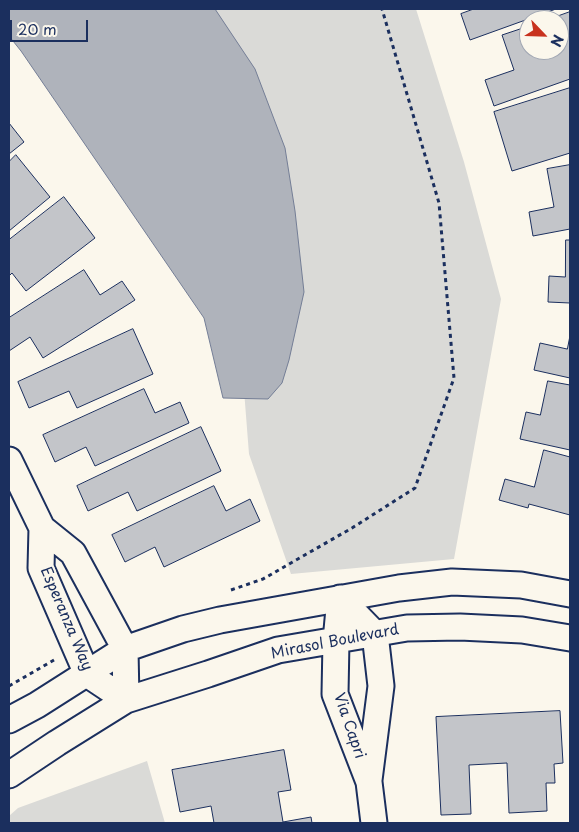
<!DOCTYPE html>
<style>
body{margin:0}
#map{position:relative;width:579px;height:832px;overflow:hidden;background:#fbf7ec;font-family:"Playpen Sans",sans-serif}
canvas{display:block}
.frame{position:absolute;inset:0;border:10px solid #1b2f5e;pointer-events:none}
.north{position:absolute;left:519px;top:10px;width:50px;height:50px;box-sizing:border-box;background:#fbf7ec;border:1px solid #a1a7b3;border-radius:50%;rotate:114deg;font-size:14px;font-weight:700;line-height:20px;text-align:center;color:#1b2f5e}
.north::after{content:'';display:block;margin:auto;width:18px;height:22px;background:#c8321e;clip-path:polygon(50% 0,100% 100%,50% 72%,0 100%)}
.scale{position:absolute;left:10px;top:20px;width:78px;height:22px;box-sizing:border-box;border:2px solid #1b2f5e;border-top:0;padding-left:6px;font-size:15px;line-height:18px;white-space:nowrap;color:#1b2f5e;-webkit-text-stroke:4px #fbf7ec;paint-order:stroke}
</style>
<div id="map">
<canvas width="579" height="832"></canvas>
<div class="frame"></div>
<div class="north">N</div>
<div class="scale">20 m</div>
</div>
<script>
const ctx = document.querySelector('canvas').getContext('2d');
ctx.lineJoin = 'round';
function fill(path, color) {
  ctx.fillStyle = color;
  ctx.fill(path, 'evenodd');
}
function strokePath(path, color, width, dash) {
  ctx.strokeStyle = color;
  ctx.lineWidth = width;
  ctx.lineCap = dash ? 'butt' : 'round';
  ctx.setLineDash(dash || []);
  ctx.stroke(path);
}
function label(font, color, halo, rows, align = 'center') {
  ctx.font = font + ' "Playpen Sans",sans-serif';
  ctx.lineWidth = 4;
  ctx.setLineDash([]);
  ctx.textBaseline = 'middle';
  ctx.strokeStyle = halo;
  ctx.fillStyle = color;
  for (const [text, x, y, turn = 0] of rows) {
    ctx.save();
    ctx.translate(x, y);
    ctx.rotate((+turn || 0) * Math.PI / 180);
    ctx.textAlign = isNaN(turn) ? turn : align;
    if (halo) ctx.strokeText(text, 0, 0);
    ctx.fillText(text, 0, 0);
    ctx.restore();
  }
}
fill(new Path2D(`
 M 93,9 L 416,9 L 464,162 L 501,299 L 454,559 L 291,574 L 249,454 L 226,160 Z
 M 147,761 L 165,823 L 9,823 L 9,816 L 18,808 Z`), '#dadad7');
const water = new Path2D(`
 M 9,9 L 215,9 L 255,69 L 285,148 L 295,211 L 304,292 L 289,360 L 282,383 L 268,399 L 223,398 L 204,318 L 21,51 L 9,36 Z`);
fill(water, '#afb3bb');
strokePath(water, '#747e96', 1);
const building = new Path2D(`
 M 474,9 L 556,9 L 470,40 L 461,14 Z
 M 570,12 L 570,79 L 494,106 L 485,80 L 514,70 L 502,35 L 529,26 L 529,50 L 559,50 L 559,20 L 547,20 Z
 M 570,88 L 570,153 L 512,171 L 494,112 Z
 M 9,123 L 24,142 L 9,154 Z
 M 16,155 L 50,197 L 9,231 L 9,162 Z
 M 570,165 L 570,229 L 533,236 L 529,212 L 554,207 L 547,169 Z
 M 64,197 L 95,238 L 26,291 L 12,273 L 9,276 L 9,240 Z
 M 566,240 L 570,240 L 570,303 L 548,302 L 549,276 L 565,277 Z
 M 84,270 L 100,295 L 122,281 L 135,300 L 43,358 L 30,337 L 9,351 L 9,318 Z
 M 133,329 L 153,374 L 77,408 L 69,391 L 29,408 L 18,382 Z
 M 570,336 L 570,378 L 534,370 L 540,343 L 567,349 Z
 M 548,381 L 570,385 L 570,450 L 520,439 L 526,412 L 540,415 Z
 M 144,389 L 155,413 L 180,402 L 189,423 L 95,466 L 86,447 L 55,462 L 43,435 Z
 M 201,427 L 221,471 L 137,511 L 128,492 L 88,511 L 77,486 Z
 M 544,450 L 570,457 L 570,515 L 529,504 L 528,508 L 499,500 L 505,479 L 534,487 Z
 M 214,486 L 226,511 L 250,499 L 260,521 L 164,567 L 155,547 L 125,562 L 112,535 Z
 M 560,711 L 563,763 L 554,764 L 555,783 L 546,783 L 547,811 L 509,813 L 507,763 L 469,765 L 471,814 L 441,815 L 436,717 Z
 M 284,750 L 291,790 L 278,792 L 283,822 L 311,817 L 312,823 L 214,823 L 211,806 L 180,812 L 172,770 Z`);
fill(building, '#c3c5c9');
strokePath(building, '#1b2f5e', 1);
const minor = new Path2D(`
 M 9,460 L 42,528 L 73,553 L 125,649 L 126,700
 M 42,528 L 41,568 L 87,674 L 126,700
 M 340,598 L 336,641 L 335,694 L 369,782 L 374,823
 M 340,598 L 375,634 L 381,686 L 369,780
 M 9,720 L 37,705 L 125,649 L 183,629 L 220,620 L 399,588 L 452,582 L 521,585 L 570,594
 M 9,775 L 57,743 L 126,700 L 208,674 L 278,650 L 407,628 L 460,627 L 522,630 L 570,638`);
strokePath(minor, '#1b2f5e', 29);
strokePath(new Path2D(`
 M 231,590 L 263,579 L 352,528 L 415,488 L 454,378 L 439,203 L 382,9
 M 9,686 L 54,660`), '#1b2f5e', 3, [4, 4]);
strokePath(minor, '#fbf7ec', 25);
label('15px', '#1b2f5e', '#fbf7ec', [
 ["Esperanza Way",66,619,67],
 ["Mirasol Boulevard",335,642,-11],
 ["Via Capri",349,726,71]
]);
</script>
